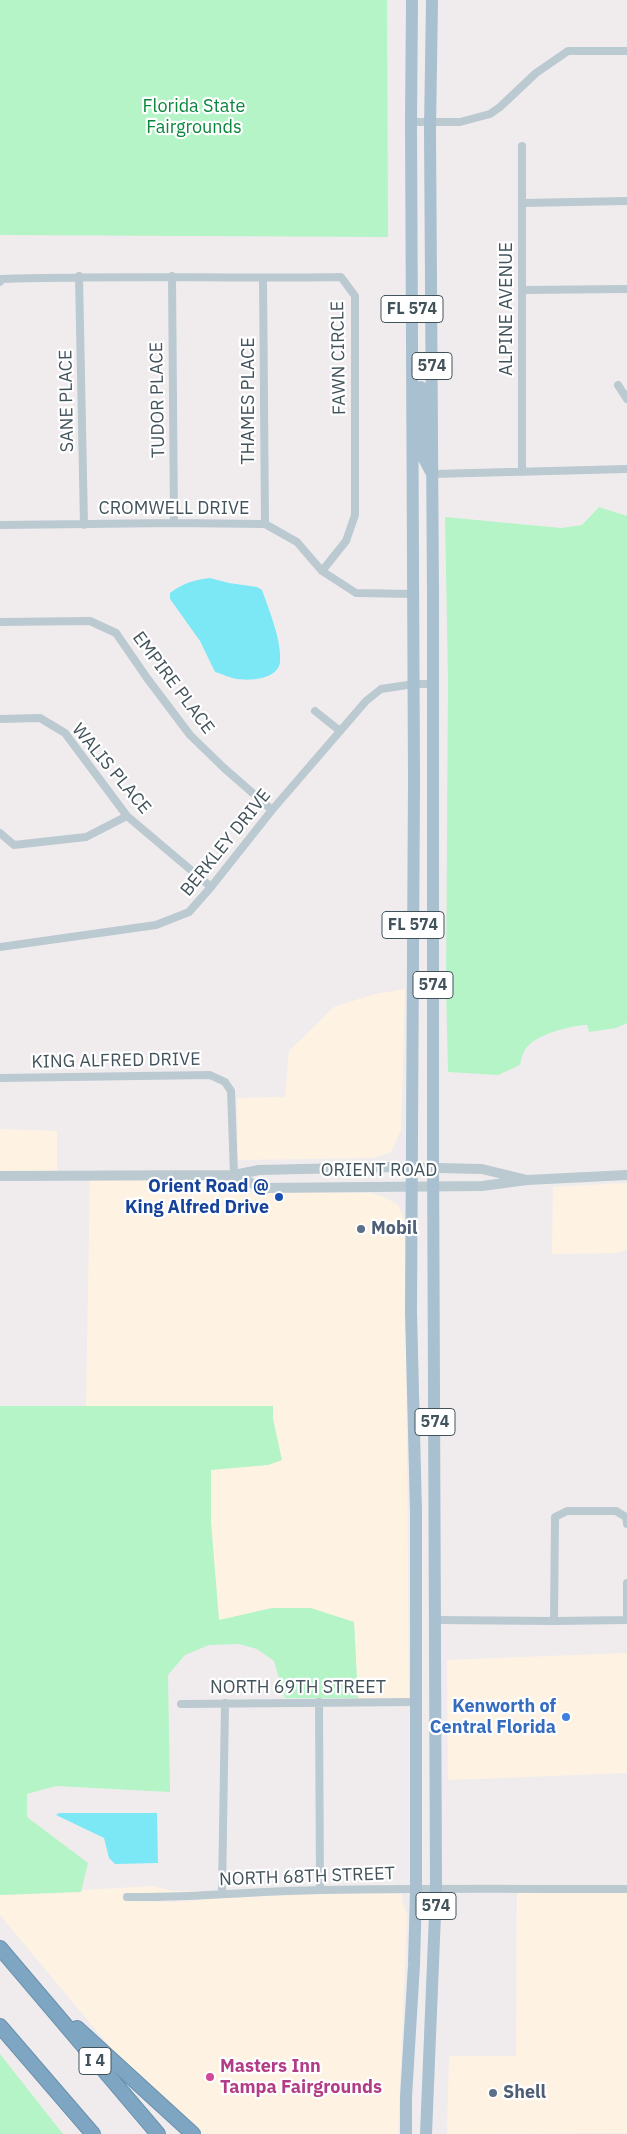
<!DOCTYPE html>
<style>
body{margin:0}
canvas{display:block;background:#f0eced}
</style>
<canvas width="627" height="2134"></canvas>
<script>
const ctx = document.querySelector('canvas').getContext('2d');
ctx.lineJoin = 'round';
function fill(path, color) {
  ctx.fillStyle = color;
  ctx.fill(path, 'evenodd');
}
function strokePath(path, color, width, dash) {
  ctx.strokeStyle = color;
  ctx.lineWidth = width;
  ctx.lineCap = dash ? 'butt' : 'round';
  ctx.setLineDash(dash || []);
  ctx.stroke(path);
}
function label(font, color, halo, rows, align = 'center') {
  ctx.font = font + ' "IBM Plex Sans",sans-serif';
  ctx.lineWidth = 4.5;
  ctx.setLineDash([]);
  ctx.textBaseline = 'middle';
  ctx.strokeStyle = halo;
  ctx.fillStyle = color;
  for (const [text, x, y, turn = 0] of rows) {
    ctx.save();
    ctx.translate(x, y);
    ctx.rotate((+turn || 0) * Math.PI / 180);
    ctx.textAlign = isNaN(turn) ? turn : align;
    if (halo) ctx.strokeText(text, 0, 0);
    ctx.fillText(text, 0, 0);
    ctx.restore();
  }
}
fill(new Path2D(`
 M 405,989 L 401,1130 L 391,1152 L 373,1158 L 238,1160 L 237,1098 L 285,1097 L 289,1051 L 334,1007 L 375,994 Z
 M 0,1129 L 57,1131 L 57,1171 L 0,1172 Z
 M 90,1179 L 223,1180 L 223,1192 L 370,1193 L 384,1197 L 398,1205 L 405,1220 L 409,1698 L 358,1698 L 354,1622 L 272,1608 L 219,1621 L 211,1522 L 211,1469 L 268,1465 L 281,1460 L 273,1419 L 273,1406 L 86,1406 Z
 M 627,1183 L 627,1249 L 617,1253 L 552,1254 L 553,1187 Z
 M 627,1653 L 627,1773 L 448,1780 L 447,1660 Z
 M 153,1886 L 173,1891 L 209,1891 L 177,1894 L 123,1893 L 123,1901 L 174,1902 L 222,1898 L 321,1894 L 402,1894 L 402,1900 L 407,1915 L 398,2134 L 200,2134 L 131,2072 L 0,1915 L 0,1895 Z
 M 517,1893 L 627,1893 L 627,2133 L 447,2134 L 449,2056 L 516,2056 Z`), '#fef3e2');
fill(new Path2D(`
 M 0,0 L 387,0 L 388,237 L 0,235 Z
 M 599,507 L 627,516 L 627,1023 L 616,1028 L 589,1032 L 587,1025 C 572,1025 533,1035 525,1050 C 522,1054 521,1060 520,1065 L 498,1075 L 448,1072 L 446,988 L 448,681 L 445,517 L 561,528 L 582,525 Z
 M 0,1406 L 273,1406 L 273,1419 L 282,1460 L 268,1465 L 211,1470 L 211,1522 L 219,1620 L 272,1608 L 311,1608 L 354,1622 L 358,1698 L 285,1698 L 274,1661 L 257,1649 L 239,1644 L 209,1645 L 185,1655 L 168,1675 L 170,1792 L 56,1786 L 27,1794 L 27,1817 L 88,1863 L 81,1892 L 0,1895 Z
 M 0,2054 L 63,2134 L 0,2134 Z`), '#b4f4c7');
fill(new Path2D(`
 M 210,578 L 229,583 L 257,587 L 262,590 C 269,610 282,641 280,662 C 278,679 251,681 237,679 C 230,678 222,674 215,672 L 200,641 L 170,599 L 170,593 C 183,583 194,580 210,578 Z
 M 59,1813 L 157,1813 L 158,1863 L 115,1864 L 109,1858 L 104,1838 L 56,1815 Z`), '#7ce8f6');
const motorway = new Path2D(`
 M 0,1948 L 158,2134
 M 0,2026 L 93,2134
 M 77,2028 L 193,2134`);
strokePath(motorway, '#6991ae', 16);
strokePath(new Path2D(`
 M 411,122 L 460,122 L 490,114 L 500,107 L 536,73 L 568,51 L 627,51
 M 522,203 L 627,201
 M 79,276 L 84,525
 M 172,276 L 174,523
 M 263,278 L 265,524
 M 0,282 L 1,279 C 115,275 228,279 341,277 L 355,296 L 355,515 L 346,541 L 322,571
 M 523,290 L 627,289
 M 618,385 L 627,399
 M 522,472 L 522,146
 M 432,474 L 627,469
 M 0,525 L 174,523 L 265,524 L 297,542 L 322,571 L 356,593 L 414,594
 M 0,622 L 90,621 L 116,633 L 147,678 L 190,735 L 224,768 L 272,810
 M 315,711 L 340,731
 M 0,719 L 40,718 L 65,733 L 127,816 L 211,887
 M 0,833 L 14,845 L 86,837 L 127,816
 M 0,947 L 156,925 L 189,912 L 211,887 L 272,810 L 366,701 L 381,689 L 414,684 L 433,684
 M 0,1078 L 210,1075 L 225,1082 L 231,1091 L 234,1175
 M 627,1524 L 626,1517 L 616,1511 L 567,1511 L 555,1517 L 554,1621 L 627,1620 L 627,1583
 M 435,1620 L 554,1621
 M 319,1702 L 320,1890
 M 181,1704 L 416,1702
 M 222,1894 L 225,1703
 M 127,1897 C 192,1898 256,1891 320,1890 C 422,1888 525,1889 627,1889`), '#bbc9d1', 8);
strokePath(new Path2D(`
 M 234,1175 L 262,1188 L 482,1186 L 527,1180 L 627,1175
 M 0,1176 L 234,1175 L 259,1170 L 393,1167 L 482,1169 L 527,1180`), '#bbc9d1', 10);
strokePath(new Path2D(`
 M 421,387 L 422,455 L 431,472
 M 406,2134 L 406,2097 L 414,1965 L 416,1890 L 416,1512 L 411,1312 L 414,781 L 411,122 L 412,0
 M 426,2134 L 436,1890 L 433,1147 L 433,594 L 430,130 L 432,0`), '#a8c0d0', 12);
strokePath(motorway, '#7ea6c2', 14);
for (const [x, y, r, color] of [
 [279,1197,5,"#1a4fb4"],
 [361,1229,5,"#5c6f8a"],
 [566,1717,5,"#3f7fe0"],
 [210,2077,5,"#d1479c"],
 [493,2093,5,"#5c6f8a"]
]) {
  const dot = new Path2D();
  dot.arc(x, y, r, 0, 2 * Math.PI);
  ctx.fillStyle = color;
  ctx.fill(dot);
  strokePath(dot, '#fff', 2);
}
for (const [x, y, w] of [
 [412,309,62],
 [432,366,40],
 [413,925,62],
 [433,985,40],
 [435,1422,40],
 [436,1906,40],
 [95,2061,32]
]) {
  const box = new Path2D();
  box.roundRect(x - w / 2, y - 13.5, w, 27, 4);
  ctx.fillStyle = '#fff';
  ctx.fill(box);
  strokePath(box, '#43535c', 1);
}
label('bold 16px', '#43535c', null, [
 ["FL 574",412,309],
 ["574",432,366],
 ["FL 574",413,925],
 ["574",433,985],
 ["574",435,1422],
 ["574",436,1906],
 ["I 4",95,2061]
]);
label('18px', '#0b863d', '#fff', [
 ["Florida State",194,107],
 ["Fairgrounds",194,128]
]);
label('18px', '#43535c', '#fff', [
 ["ALPINE AVENUE",507,309,-90],
 ["FAWN CIRCLE",339,358,-91],
 ["TUDOR PLACE",158,400,-91],
 ["SANE PLACE",67,401,-91],
 ["THAMES PLACE",249,401,-90],
 ["CROMWELL DRIVE",174,509],
 ["EMPIRE PLACE",173,683,53],
 ["WALIS PLACE",111,769,50],
 ["BERKLEY DRIVE",226,843,-51],
 ["KING ALFRED DRIVE",116,1061,-1],
 ["ORIENT ROAD",379,1171],
 ["NORTH 69TH STREET",298,1688],
 ["NORTH 68TH STREET",307,1877,-2]
]);
label('bold 18px', '#164399', '#fff', [
 ["Orient Road @",269,1187],
 ["King Alfred Drive",269,1208]
], 'right');
label('bold 18px', '#4e5e75', '#fff', [
 ["Mobil",371,1229],
 ["Shell",503,2093]
], 'left');
label('bold 18px', '#366cbe', '#fff', [
 ["Kenworth of",556,1707],
 ["Central Florida",556,1728]
], 'right');
label('bold 18px', '#b23c85', '#fff', [
 ["Masters Inn",220,2067],
 ["Tampa Fairgrounds",220,2088]
], 'left');
</script>
